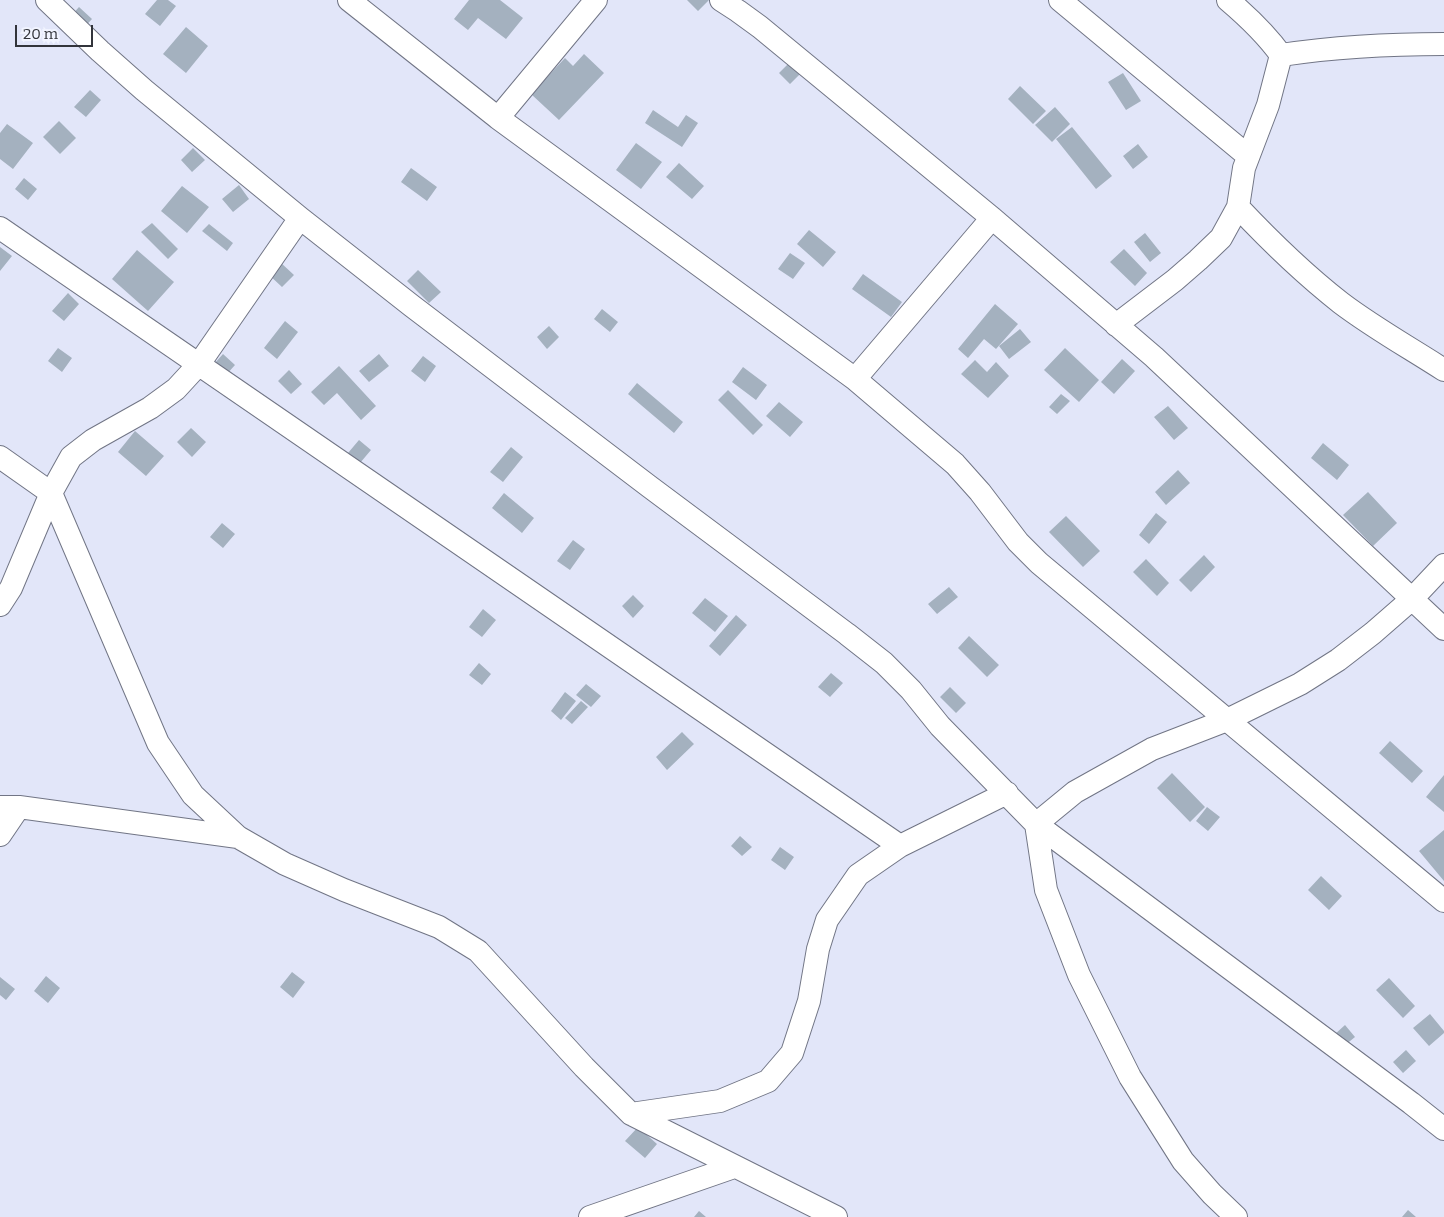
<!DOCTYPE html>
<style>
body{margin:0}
#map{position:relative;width:1444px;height:1217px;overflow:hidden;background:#e2e6f9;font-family:Bitter,serif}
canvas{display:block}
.scale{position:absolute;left:15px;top:25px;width:78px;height:22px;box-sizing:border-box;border:2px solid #32343b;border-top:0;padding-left:6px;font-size:15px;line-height:18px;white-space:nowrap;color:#32343b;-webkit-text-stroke:4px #f1f4ff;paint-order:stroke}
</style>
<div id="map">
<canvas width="1444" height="1217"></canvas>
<div class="scale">20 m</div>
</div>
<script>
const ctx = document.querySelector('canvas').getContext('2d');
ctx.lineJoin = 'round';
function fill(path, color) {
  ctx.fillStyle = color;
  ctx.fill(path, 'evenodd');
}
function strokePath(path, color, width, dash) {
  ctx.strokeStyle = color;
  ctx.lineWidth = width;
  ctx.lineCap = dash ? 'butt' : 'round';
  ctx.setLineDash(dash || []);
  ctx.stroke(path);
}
fill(new Path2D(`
 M 157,0 L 168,0 L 176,6 L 160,26 L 145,14 Z
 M 469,0 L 500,0 L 523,18 L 506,39 L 478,18 L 468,30 L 454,19 Z
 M 687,0 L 709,0 L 698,11 Z
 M 79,7 L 92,19 L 82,30 L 69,18 Z
 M 186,27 L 208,46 L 186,73 L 163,54 Z
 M 584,54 L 604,73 L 559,120 L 531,94 L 565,58 L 573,66 Z
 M 791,61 L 802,72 L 790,84 L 779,73 Z
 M 1123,73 L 1141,101 L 1126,110 L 1108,82 Z
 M 1020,86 L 1046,111 L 1033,124 L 1008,99 Z
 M 90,90 L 101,100 L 86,117 L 74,107 Z
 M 1055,107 L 1070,124 L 1052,142 L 1035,125 Z
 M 653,110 L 678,127 L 686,115 L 698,123 L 682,147 L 645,123 Z
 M 59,121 L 76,138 L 60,154 L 43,137 Z
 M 7,124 L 33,143 L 13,169 L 0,159 L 0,133 Z
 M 1072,127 L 1112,176 L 1096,189 L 1056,139 Z
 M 636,143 L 662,162 L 641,189 L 616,170 Z
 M 1138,144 L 1148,157 L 1133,169 L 1123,156 Z
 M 193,148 L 205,160 L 192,172 L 181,160 Z
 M 679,163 L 704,186 L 692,199 L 666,177 Z
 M 411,168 L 437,187 L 427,201 L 401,182 Z
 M 24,178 L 37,189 L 28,200 L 15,189 Z
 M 239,185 L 249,199 L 233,212 L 222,199 Z
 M 182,186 L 209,207 L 187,233 L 161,211 Z
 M 152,223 L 178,249 L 168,259 L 141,232 Z
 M 209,224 L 233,243 L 227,251 L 202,231 Z
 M 809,230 L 836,252 L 823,267 L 797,244 Z
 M 1145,233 L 1161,253 L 1150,262 L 1134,242 Z
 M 0,247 L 12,256 L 0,271 Z
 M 1124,249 L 1147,273 L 1135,286 L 1110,262 Z
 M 137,250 L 174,282 L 148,311 L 112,279 Z
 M 790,253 L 805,263 L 793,279 L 778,269 Z
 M 280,262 L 294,275 L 282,287 L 268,274 Z
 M 418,270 L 441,292 L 429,303 L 407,281 Z
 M 863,274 L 902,302 L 891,317 L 852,289 Z
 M 68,293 L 79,304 L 64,321 L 52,311 Z
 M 995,304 L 1018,324 L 996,349 L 984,339 L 968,358 L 958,349 Z
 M 602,309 L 618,322 L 610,332 L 594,319 Z
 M 285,321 L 298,332 L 277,359 L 264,348 Z
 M 549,326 L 559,337 L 547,349 L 537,337 Z
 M 1020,329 L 1031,342 L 1009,359 L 999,346 Z
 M 58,348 L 72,358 L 62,372 L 48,361 Z
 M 1065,348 L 1099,380 L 1079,402 L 1044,370 Z
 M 223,354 L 235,365 L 226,375 L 214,364 Z
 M 379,354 L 389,366 L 369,382 L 359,371 Z
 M 423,356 L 436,366 L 425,382 L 411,371 Z
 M 1122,359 L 1135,371 L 1114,394 L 1101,382 Z
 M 975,360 L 987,372 L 996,362 L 1009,376 L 988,398 L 961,374 Z
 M 339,366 L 376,406 L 361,420 L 337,393 L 324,405 L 311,392 Z
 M 743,367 L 767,385 L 756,400 L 732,382 Z
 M 289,370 L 302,384 L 291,394 L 278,381 Z
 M 637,383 L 683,422 L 674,433 L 628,394 Z
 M 728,390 L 763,425 L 753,435 L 718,400 Z
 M 1061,394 L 1070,401 L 1057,414 L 1049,407 Z
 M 779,402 L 803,422 L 790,437 L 766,416 Z
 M 1168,406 L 1188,428 L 1174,440 L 1154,417 Z
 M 191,428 L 206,442 L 192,457 L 177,442 Z
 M 135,431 L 164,456 L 146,476 L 118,452 Z
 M 359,440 L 371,450 L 360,463 L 348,453 Z
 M 1323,443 L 1349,465 L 1337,480 L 1311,458 Z
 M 511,447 L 523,457 L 503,482 L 490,472 Z
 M 1178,470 L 1190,483 L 1166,505 L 1155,492 Z
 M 1368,492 L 1397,523 L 1373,546 L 1343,515 Z
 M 504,493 L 534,518 L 522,533 L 492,508 Z
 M 1156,513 L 1167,522 L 1149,544 L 1139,535 Z
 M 1066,516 L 1100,551 L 1083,567 L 1049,532 Z
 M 222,523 L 235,534 L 223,548 L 210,537 Z
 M 573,540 L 585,549 L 570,570 L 557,561 Z
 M 1204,555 L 1215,567 L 1191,592 L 1179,580 Z
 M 1146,559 L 1169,583 L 1157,596 L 1133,572 Z
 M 949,587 L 958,597 L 937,614 L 928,604 Z
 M 633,595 L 644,606 L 633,618 L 622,606 Z
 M 705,598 L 728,616 L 715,632 L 692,613 Z
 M 483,609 L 496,620 L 482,637 L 469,627 Z
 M 736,615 L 747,625 L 720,656 L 709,646 Z
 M 969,636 L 999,665 L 987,677 L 958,648 Z
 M 479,663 L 491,674 L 482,685 L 469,675 Z
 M 831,673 L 843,683 L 830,697 L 818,687 Z
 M 586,684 L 601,696 L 591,707 L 576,695 Z
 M 950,687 L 966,703 L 956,713 L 940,697 Z
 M 565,692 L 576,701 L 561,720 L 551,711 Z
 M 581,701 L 588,707 L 572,724 L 565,718 Z
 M 682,732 L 694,744 L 667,770 L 656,757 Z
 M 1390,741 L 1423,771 L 1412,783 L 1379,753 Z
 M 1172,773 L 1205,807 L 1190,822 L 1157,788 Z
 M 1444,775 L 1444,812 L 1426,797 Z
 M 1207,807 L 1220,817 L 1208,831 L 1196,821 Z
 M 1444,830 L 1444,881 L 1419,851 Z
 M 740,836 L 752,847 L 742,856 L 731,846 Z
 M 780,847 L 794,857 L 785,870 L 771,860 Z
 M 1321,876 L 1342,896 L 1329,910 L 1308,890 Z
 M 292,972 L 305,982 L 293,998 L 280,987 Z
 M 46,976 L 60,988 L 48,1003 L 34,991 Z
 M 0,977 L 15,989 L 6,1000 L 0,995 Z
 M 1389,978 L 1415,1006 L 1403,1018 L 1376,990 Z
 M 1430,1014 L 1444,1031 L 1444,1033 L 1429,1046 L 1413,1028 Z
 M 1345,1025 L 1355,1037 L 1344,1046 L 1334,1035 Z
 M 1406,1050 L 1416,1061 L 1403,1073 L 1393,1062 Z
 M 638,1127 L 657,1144 L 645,1158 L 625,1141 Z
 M 1408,1210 L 1416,1217 L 1402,1217 Z
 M 699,1211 L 706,1217 L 694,1217 Z`), '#a4b1bf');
const minor = new Path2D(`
 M 47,0 L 100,51 L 144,90 L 300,218 L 412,306 L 650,487 L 847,634 L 884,663 L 911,690 L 940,726 L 1036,824 L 1411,1103 L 1444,1129
 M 349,0 L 498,118 L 855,379 L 955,464 L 980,492 L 1018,542 L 1039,563 L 1444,901
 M 721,0 L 738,11 L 760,27 L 992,218 L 1154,357 L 1444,629
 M 1060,0 L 1248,156
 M 1281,55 C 1335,47 1389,44 1444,44
 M 498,118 L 596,0
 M 1238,207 C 1270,241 1304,274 1341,303 C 1374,328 1410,348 1444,370
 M 0,228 L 900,846
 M 1116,325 L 1175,280 L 1198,260 L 1221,238 L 1238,207 L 1244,168 L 1268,105 L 1281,55 C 1266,34 1248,17 1228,0
 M 855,379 L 992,218
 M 0,457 L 51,493 L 158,743 L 193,795 L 238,837 L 285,864 L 344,890 L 439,927 L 478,951 L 584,1067 L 631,1114 L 836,1217
 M 0,605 L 11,588 L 51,493 L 71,457 L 93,440 L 150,408 L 176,389 L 199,364 L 300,218
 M 0,807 L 19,807 L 238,837
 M 0,835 L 19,807
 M 631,1114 L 720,1101 L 768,1081 L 792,1053 L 809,1001 L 818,949 L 827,920 L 858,875 L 900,846 L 1007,793
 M 590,1217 L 734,1167
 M 1236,1217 L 1212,1194 L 1183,1161 L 1130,1077 L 1079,975 L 1046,890 L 1036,824 L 1075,792 L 1152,749 L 1227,720 L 1300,684 L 1338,660 L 1373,633 L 1412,599 L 1444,565`);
strokePath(minor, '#717585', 24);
strokePath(minor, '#fff', 22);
</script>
